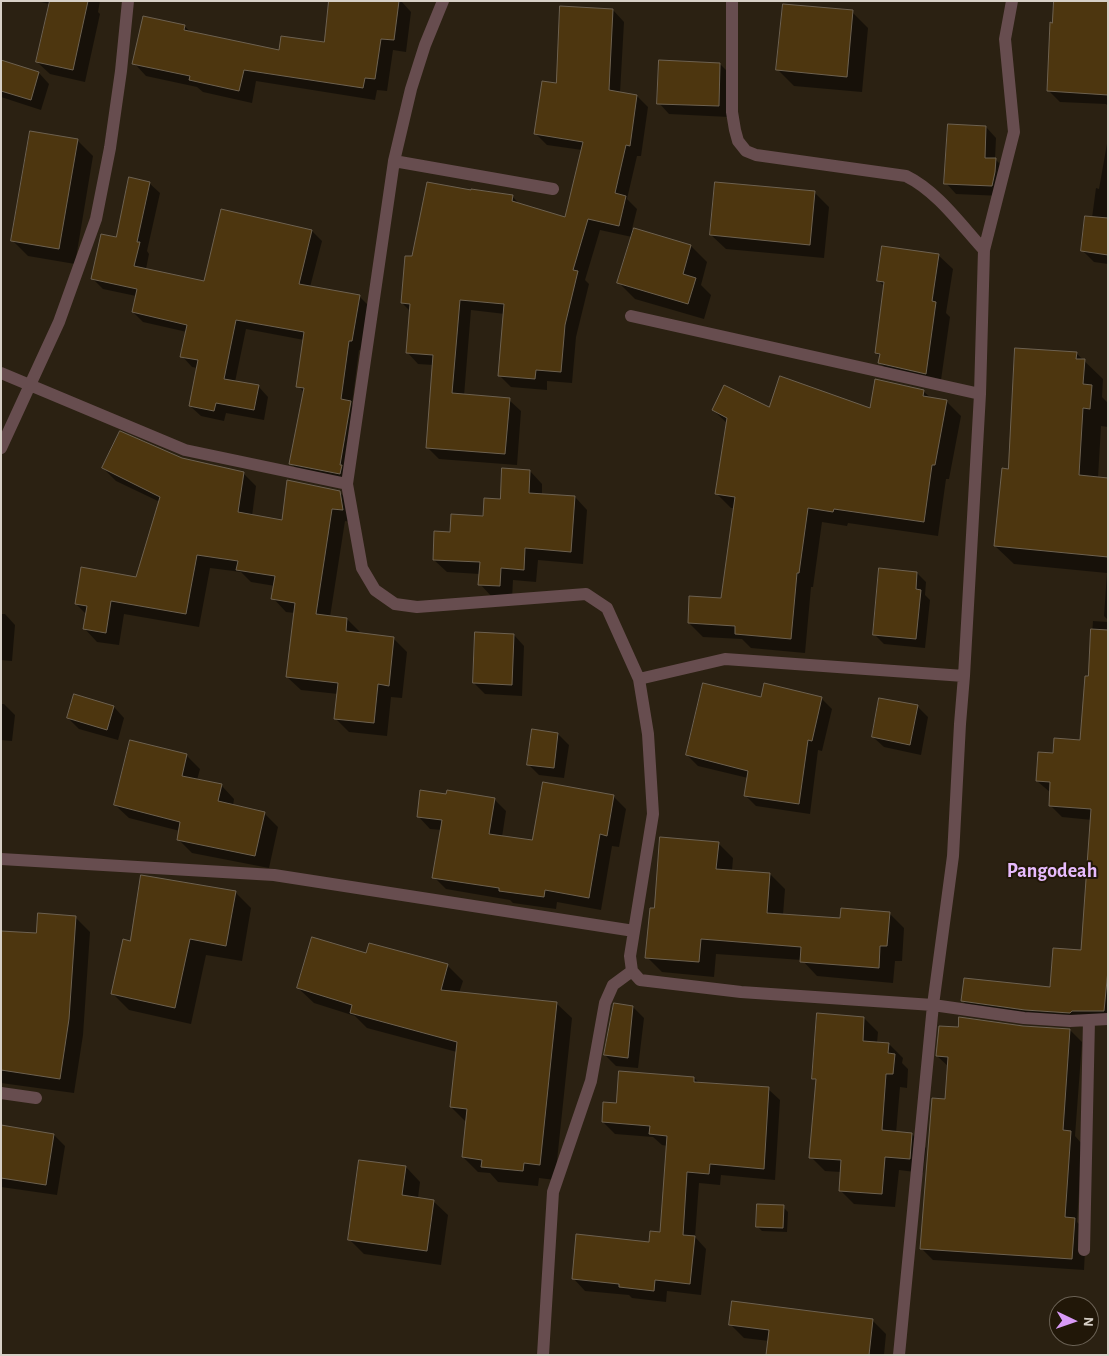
<!DOCTYPE html>
<style>
body{margin:0}
#map{position:relative;width:1109px;height:1356px;overflow:hidden;background:#2b2112;font-family:"Alegreya Sans",sans-serif}
canvas{display:block}
.frame{position:absolute;inset:0;border:2px solid #d7d0c7;pointer-events:none}
.north{position:absolute;left:1049px;top:1296px;width:50px;height:50px;box-sizing:border-box;background:#211708;border:1px solid #6a6154;border-radius:50%;rotate:93deg;font-size:14px;font-weight:700;line-height:20px;text-align:center;color:#d7d0c7}
.north::after{content:'';display:block;margin:auto;width:18px;height:22px;background:#d99af7;clip-path:polygon(50% 0,100% 100%,50% 72%,0 100%)}
</style>
<div id="map">
<canvas width="1109" height="1356"></canvas>
<div class="frame"></div>
<div class="north">N</div>
</div>
<script>
const ctx = document.querySelector('canvas').getContext('2d');
ctx.lineJoin = 'round';
function fill(path, color) {
  ctx.fillStyle = color;
  ctx.fill(path, 'evenodd');
}
function strokePath(path, color, width, dash) {
  ctx.strokeStyle = color;
  ctx.lineWidth = width;
  ctx.lineCap = dash ? 'butt' : 'round';
  ctx.setLineDash(dash || []);
  ctx.stroke(path);
}
function label(font, color, halo, rows, align = 'center') {
  ctx.font = font + ' "Alegreya Sans",sans-serif';
  ctx.lineWidth = 4;
  ctx.setLineDash([]);
  ctx.textBaseline = 'middle';
  ctx.strokeStyle = halo;
  ctx.fillStyle = color;
  for (const [text, x, y, turn = 0] of rows) {
    ctx.save();
    ctx.translate(x, y);
    ctx.rotate((+turn || 0) * Math.PI / 180);
    ctx.textAlign = isNaN(turn) ? turn : align;
    if (halo) ctx.strokeText(text, 0, 0);
    ctx.fillText(text, 0, 0);
    ctx.restore();
  }
}
fill(new Path2D(`
 M 36,1 L 100,1 L 98,12 L 100,14 L 85,82 L 50,74 L 37,62 L 50,4 Z
 M 330,1 L 401,1 L 411,12 L 406,52 L 393,50 L 387,91 L 377,90 L 375,100 L 256,81 L 252,103 L 203,92 L 197,87 L 146,76 L 134,63 L 184,26 L 191,32 L 280,52 L 325,44 Z
 M 1108,1 L 1108,106 L 1106,104 L 1060,102 L 1049,91 L 1053,24 Z
 M 613,10 L 624,22 L 620,93 L 637,96 L 648,107 L 641,156 L 637,156 L 627,199 L 637,209 L 632,229 L 691,246 L 707,262 L 701,285 L 711,295 L 704,319 L 635,299 L 619,283 L 632,237 L 600,230 L 585,280 L 589,284 L 576,337 L 572,383 L 547,381 L 547,390 L 511,387 L 500,376 L 505,314 L 471,310 L 464,396 L 509,400 L 521,411 L 517,465 L 439,459 L 427,447 L 433,365 L 418,364 L 407,352 L 410,311 L 402,303 L 413,258 L 472,192 L 512,196 L 521,206 L 566,219 L 582,150 L 547,145 L 535,133 L 558,85 Z
 M 852,12 L 868,28 L 862,92 L 794,86 L 778,70 Z
 M 1,61 L 39,73 L 49,84 L 41,110 L 1,97 Z
 M 720,64 L 731,75 L 729,117 L 669,114 L 659,103 Z
 M 986,127 L 996,138 L 995,159 L 1006,170 L 1002,196 L 956,194 L 946,183 Z
 M 1108,138 L 1108,264 L 1094,262 L 1083,251 L 1092,218 L 1096,188 L 1099,189 Z
 M 77,140 L 93,156 L 75,264 L 28,256 L 12,240 Z
 M 149,183 L 160,193 L 147,251 L 149,254 L 146,269 L 205,282 L 312,231 L 322,241 L 310,287 L 360,297 L 370,307 L 362,351 L 359,350 L 352,404 L 361,413 L 350,484 L 301,474 L 291,463 L 305,393 L 298,386 L 304,340 L 246,329 L 235,382 L 258,386 L 268,397 L 264,420 L 226,413 L 224,421 L 201,416 L 190,406 L 198,368 L 192,367 L 182,356 L 187,332 L 143,322 L 133,312 L 136,296 L 103,289 L 92,278 Z
 M 814,192 L 829,207 L 824,258 L 726,249 L 711,235 Z
 M 938,255 L 953,269 L 946,313 L 950,317 L 940,387 L 894,377 L 879,362 L 880,357 L 876,353 L 885,287 L 878,280 Z
 M 1076,353 L 1103,379 L 1102,397 L 1108,403 L 1108,427 L 1101,426 L 1098,478 L 1108,479 L 1108,620 L 1104,616 L 1107,573 L 1014,564 L 995,546 L 1009,470 Z
 M 923,391 L 931,398 L 946,401 L 961,416 L 949,479 L 946,479 L 938,536 L 848,523 L 847,526 L 822,522 L 813,587 L 811,587 L 805,653 L 751,648 L 742,639 L 703,637 L 689,623 L 722,599 L 734,508 L 731,508 L 716,493 L 728,424 L 713,410 L 871,410 Z
 M 181,459 L 243,473 L 256,486 L 252,516 L 283,521 L 339,492 L 353,505 L 356,523 L 345,521 L 330,617 L 347,619 L 360,632 L 360,634 L 393,638 L 407,652 L 402,698 L 391,697 L 387,736 L 349,732 L 336,719 L 338,694 L 301,690 L 287,677 L 295,613 L 286,612 L 273,598 L 275,586 L 251,582 L 241,572 L 210,568 L 199,627 L 124,614 L 119,645 L 97,642 L 84,628 L 86,614 L 76,604 L 136,578 L 160,502 L 116,481 L 103,468 Z
 M 530,471 L 542,484 L 542,495 L 575,497 L 587,510 L 583,564 L 538,560 L 536,582 L 513,580 L 512,598 L 492,597 L 480,584 L 480,574 L 447,572 L 434,560 L 451,533 L 484,517 Z
 M 917,573 L 926,582 L 925,595 L 930,600 L 925,648 L 884,644 L 874,634 Z
 M 1,614 L 5,614 L 15,625 L 12,661 L 1,660 Z
 M 1093,621 L 1108,622 L 1108,1023 L 974,1013 L 962,1000 L 1051,988 L 1083,952 L 1092,820 L 1062,817 L 1050,805 L 1051,793 L 1037,781 L 1054,755 L 1082,741 L 1089,678 Z
 M 514,635 L 524,646 L 522,696 L 485,694 L 474,683 Z
 M 75,695 L 114,707 L 124,718 L 118,740 L 79,729 L 68,718 Z
 M 762,698 L 821,698 L 832,709 L 822,751 L 818,750 L 810,814 L 756,806 L 746,796 L 748,778 L 698,766 L 687,755 Z
 M 880,699 L 918,707 L 928,717 L 921,755 L 884,747 L 873,737 Z
 M 1,704 L 4,704 L 15,715 L 12,741 L 1,740 Z
 M 533,731 L 558,734 L 569,745 L 564,778 L 539,775 L 528,764 Z
 M 186,755 L 200,769 L 197,780 L 221,785 L 234,799 L 233,806 L 265,814 L 278,827 L 269,868 L 192,853 L 178,839 L 180,831 L 129,818 L 115,805 Z
 M 544,784 L 614,797 L 626,809 L 619,847 L 612,846 L 601,910 L 557,902 L 556,909 L 513,903 L 510,900 L 446,889 L 434,877 L 442,830 L 430,829 L 418,816 L 494,799 L 506,811 L 502,837 L 533,842 Z
 M 718,843 L 733,858 L 732,871 L 770,874 L 785,889 L 783,915 L 842,920 L 889,913 L 904,928 L 902,961 L 895,961 L 893,983 L 817,976 L 802,960 L 716,954 L 714,977 L 662,972 L 647,957 L 655,910 Z
 M 235,892 L 251,908 L 242,961 L 206,955 L 191,1024 L 129,1010 L 113,994 L 131,942 Z
 M 75,917 L 90,932 L 83,1035 L 74,1093 L 1,1083 L 1,932 L 38,935 Z
 M 367,955 L 447,965 L 463,981 L 459,993 L 556,1003 L 572,1018 L 555,1180 L 539,1178 L 538,1186 L 498,1182 L 490,1173 L 478,1172 L 463,1157 L 467,1123 L 451,1107 L 457,1052 L 367,1028 L 355,1016 L 314,1003 L 298,988 Z
 M 615,1005 L 633,1007 L 644,1018 L 638,1068 L 616,1066 L 605,1055 Z
 M 864,1018 L 878,1032 L 877,1043 L 889,1044 L 903,1058 L 902,1063 L 908,1069 L 907,1088 L 900,1087 L 896,1133 L 912,1134 L 926,1148 L 923,1173 L 899,1170 L 895,1207 L 854,1204 L 840,1190 L 841,1172 L 825,1171 L 811,1157 L 817,1082 L 813,1078 Z
 M 1023,1027 L 1070,1030 L 1082,1042 L 1075,1136 L 1082,1144 L 1077,1222 L 1086,1231 L 1084,1270 L 933,1260 L 921,1248 L 947,1100 L 949,1067 L 937,1056 Z
 M 694,1078 L 699,1083 L 768,1089 L 780,1100 L 775,1180 L 721,1175 L 720,1185 L 699,1183 L 695,1237 L 706,1249 L 701,1295 L 667,1291 L 666,1302 L 632,1298 L 629,1295 L 585,1291 L 574,1279 L 650,1243 L 661,1234 L 668,1146 L 662,1145 L 653,1137 L 615,1134 L 603,1122 L 618,1104 Z
 M 1,1125 L 6,1127 L 54,1135 L 65,1146 L 57,1195 L 1,1187 Z
 M 406,1167 L 420,1182 L 418,1198 L 433,1201 L 448,1215 L 441,1265 L 364,1254 L 349,1239 Z
 M 783,1207 L 788,1212 L 787,1232 L 762,1231 L 757,1226 Z
 M 872,1320 L 886,1334 L 884,1355 L 768,1355 L 769,1341 L 744,1338 L 730,1324 Z`), '#0007');
const building = new Path2D(`
 M 50,1 L 88,1 L 73,70 L 36,62 Z
 M 329,1 L 399,1 L 394,40 L 381,39 L 375,79 L 365,78 L 363,88 L 244,70 L 239,91 L 189,80 L 190,76 L 132,64 L 143,16 L 185,25 L 184,30 L 279,50 L 281,36 L 324,42 Z
 M 1054,1 L 1108,1 L 1108,95 L 1047,91 L 1050,22 L 1052,23 Z
 M 783,4 L 853,10 L 847,77 L 776,70 Z
 M 560,6 L 613,9 L 609,90 L 637,95 L 630,146 L 626,145 L 615,193 L 626,196 L 619,226 L 588,219 L 573,270 L 578,271 L 565,325 L 561,372 L 536,370 L 535,379 L 498,376 L 504,304 L 460,300 L 452,393 L 510,398 L 505,454 L 426,448 L 433,355 L 406,353 L 410,304 L 401,303 L 405,256 L 412,256 L 427,182 L 471,190 L 471,189 L 513,195 L 512,201 L 565,217 L 583,142 L 534,134 L 542,81 L 556,83 Z
 M 1,60 L 39,72 L 31,100 L 1,91 Z
 M 659,60 L 720,63 L 719,106 L 657,104 Z
 M 948,124 L 986,126 L 985,158 L 996,158 L 995,172 L 992,186 L 944,184 Z
 M 30,131 L 78,139 L 59,249 L 11,241 Z
 M 129,177 L 150,182 L 137,242 L 140,242 L 134,266 L 204,281 L 221,209 L 312,230 L 299,284 L 360,295 L 352,341 L 349,341 L 341,399 L 351,401 L 340,465 L 342,465 L 340,474 L 289,464 L 304,388 L 296,387 L 304,332 L 236,320 L 224,379 L 259,385 L 254,410 L 216,403 L 214,411 L 189,406 L 198,360 L 180,357 L 187,325 L 132,312 L 137,289 L 91,279 L 101,234 L 116,237 Z
 M 715,182 L 815,191 L 810,245 L 710,235 Z
 M 1085,216 L 1108,218 L 1108,255 L 1081,251 Z
 M 634,228 L 691,245 L 683,274 L 696,278 L 688,304 L 617,283 Z
 M 882,246 L 939,254 L 932,301 L 936,302 L 926,374 L 878,363 L 880,354 L 875,353 L 884,282 L 877,281 Z
 M 1015,348 L 1077,352 L 1076,359 L 1085,359 L 1083,384 L 1092,385 L 1090,409 L 1083,408 L 1079,475 L 1108,478 L 1108,557 L 994,546 L 1002,468 L 1008,469 Z
 M 780,376 L 870,408 L 875,379 L 924,390 L 923,396 L 947,400 L 935,465 L 932,465 L 924,522 L 834,509 L 833,512 L 808,508 L 799,573 L 797,573 L 791,639 L 735,634 L 735,626 L 688,623 L 689,596 L 721,598 L 735,497 L 715,494 L 727,418 L 712,410 L 724,385 L 769,407 Z
 M 120,431 L 182,458 L 244,472 L 238,512 L 282,520 L 287,480 L 340,491 L 343,510 L 332,509 L 316,614 L 347,618 L 346,631 L 394,637 L 389,686 L 378,684 L 374,723 L 334,719 L 338,683 L 286,677 L 295,603 L 271,599 L 275,576 L 236,570 L 238,561 L 197,555 L 186,614 L 111,601 L 106,633 L 83,629 L 87,606 L 75,604 L 81,567 L 136,577 L 160,497 L 102,468 Z
 M 502,468 L 530,470 L 529,493 L 575,496 L 571,552 L 525,548 L 524,570 L 501,568 L 500,586 L 478,585 L 480,562 L 433,560 L 434,531 L 450,532 L 451,514 L 483,516 L 484,498 L 500,499 Z
 M 879,568 L 917,572 L 916,589 L 921,590 L 916,639 L 873,635 Z
 M 1091,629 L 1108,630 L 1108,970 L 1104,1011 L 1072,1011 L 1070,1013 L 1025,1010 L 961,1001 L 964,978 L 1050,987 L 1053,948 L 1081,950 L 1091,809 L 1049,806 L 1050,782 L 1036,781 L 1038,752 L 1053,753 L 1054,738 L 1080,740 L 1085,676 L 1088,676 Z
 M 475,632 L 514,634 L 512,685 L 473,683 Z
 M 703,683 L 761,697 L 764,683 L 822,697 L 812,741 L 808,740 L 799,804 L 744,796 L 748,771 L 686,755 Z
 M 74,694 L 114,706 L 107,730 L 67,718 Z
 M 879,698 L 918,705 L 910,745 L 872,737 Z
 M 532,729 L 558,733 L 554,768 L 527,765 Z
 M 130,740 L 187,754 L 182,776 L 222,784 L 218,801 L 265,812 L 255,856 L 177,840 L 180,822 L 114,805 Z
 M 543,782 L 614,795 L 607,836 L 600,834 L 589,898 L 545,890 L 544,897 L 499,891 L 499,888 L 432,878 L 442,820 L 417,817 L 420,790 L 446,794 L 447,790 L 495,798 L 489,834 L 532,840 Z
 M 660,837 L 719,842 L 716,869 L 770,873 L 767,913 L 840,918 L 841,908 L 890,912 L 887,946 L 880,946 L 879,968 L 800,962 L 801,947 L 701,939 L 699,962 L 645,958 L 650,908 L 654,908 Z
 M 141,875 L 236,891 L 226,946 L 190,939 L 175,1008 L 111,994 L 123,939 L 130,941 Z
 M 38,913 L 76,916 L 69,1019 L 60,1079 L 1,1070 L 1,931 L 36,933 Z
 M 312,937 L 366,953 L 369,943 L 448,964 L 441,990 L 557,1002 L 540,1165 L 524,1163 L 523,1171 L 481,1167 L 482,1160 L 462,1157 L 467,1109 L 450,1107 L 457,1042 L 350,1013 L 352,1005 L 297,988 Z
 M 614,1003 L 633,1006 L 628,1058 L 604,1055 Z
 M 817,1013 L 864,1017 L 863,1041 L 889,1043 L 888,1053 L 895,1054 L 893,1074 L 886,1074 L 882,1130 L 912,1133 L 910,1159 L 885,1157 L 882,1194 L 839,1191 L 841,1160 L 809,1158 L 816,1079 L 812,1079 Z
 M 959,1017 L 1023,1026 L 1070,1029 L 1063,1130 L 1071,1131 L 1065,1217 L 1075,1218 L 1072,1259 L 920,1249 L 932,1098 L 945,1099 L 948,1057 L 936,1056 L 939,1026 L 958,1027 Z
 M 619,1071 L 694,1077 L 694,1082 L 769,1087 L 764,1169 L 710,1164 L 709,1174 L 687,1172 L 683,1235 L 695,1236 L 690,1284 L 655,1280 L 654,1291 L 619,1287 L 619,1284 L 572,1279 L 576,1234 L 649,1242 L 650,1231 L 660,1232 L 667,1136 L 649,1134 L 650,1126 L 602,1122 L 603,1102 L 616,1103 Z
 M 1,1125 L 54,1134 L 46,1185 L 1,1178 Z
 M 359,1160 L 406,1166 L 402,1195 L 434,1200 L 427,1251 L 348,1240 Z
 M 757,1204 L 784,1205 L 783,1228 L 756,1227 Z
 M 732,1301 L 873,1319 L 869,1355 L 766,1355 L 769,1330 L 729,1325 Z`);
fill(building, '#4d360f');
strokePath(building, '#6d6150', 1);
strokePath(new Path2D(`
 M 443,1 L 425,45 L 411,89 L 394,161 L 347,484 L 362,568 L 375,590 L 395,604 L 417,607 L 586,594 L 607,608 L 639,679 L 648,734 L 653,814 L 630,956 L 632,971 L 640,980 L 741,992 L 933,1005 L 1024,1018 L 1070,1021 L 1108,1019
 M 732,1 L 732,112 L 735,130 L 738,141 L 746,151 L 756,155 L 906,176 C 937,191 961,225 984,250
 M 394,161 L 553,189
 M 631,316 L 980,394
 M 1,373 L 185,450 L 347,484
 M 1,448 L 59,322 L 96,219 L 110,148 L 121,71 L 128,1
 M 964,676 L 980,394 L 984,250 L 1014,132 L 1005,39 L 1012,1
 M 639,679 L 725,659 L 964,676 L 960,724 L 953,856 L 933,1005 L 899,1355
 M 1,859 L 274,875 L 634,931
 M 1,1093 L 36,1098
 M 1084,1250 L 1089,1020
 M 543,1355 L 553,1192 L 591,1081 L 605,1003 L 613,985 L 632,971`), '#674d4f', 12);
label('bold 20px', '#e7bbfd', '#211708', [
 ["Pangodeah",1052,871]
]);
</script>
